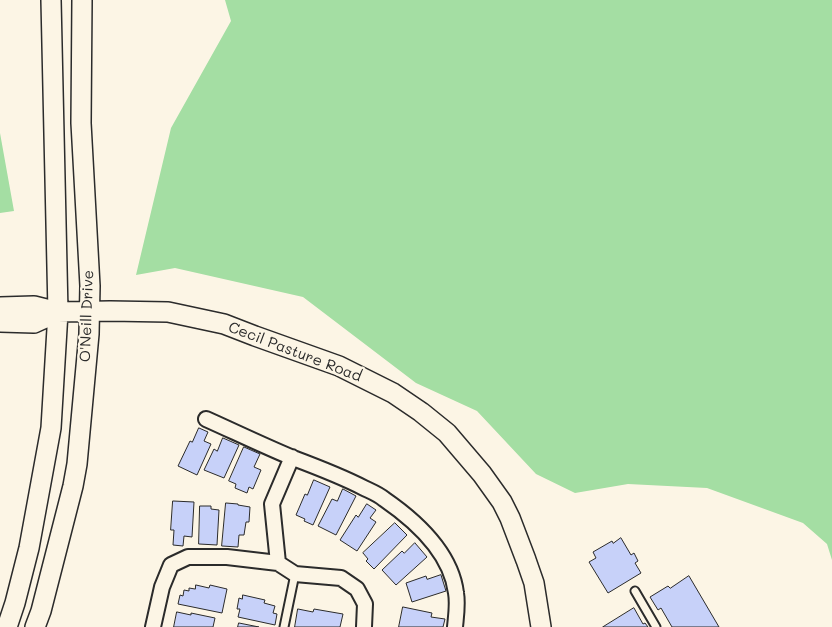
<!DOCTYPE html>
<style>
body{margin:0}
canvas{display:block;background:#fcf5e5}
</style>
<canvas width="832" height="627"></canvas>
<script>
const ctx = document.querySelector('canvas').getContext('2d');
ctx.lineJoin = 'round';
function fill(path, color) {
  ctx.fillStyle = color;
  ctx.fill(path, 'evenodd');
}
function strokePath(path, color, width, dash) {
  ctx.strokeStyle = color;
  ctx.lineWidth = width;
  ctx.lineCap = dash ? 'butt' : 'round';
  ctx.setLineDash(dash || []);
  ctx.stroke(path);
}
function label(font, color, halo, rows, align = 'center') {
  ctx.font = font + ' Mali,sans-serif';
  ctx.lineWidth = 4.5;
  ctx.setLineDash([]);
  ctx.textBaseline = 'middle';
  ctx.strokeStyle = halo;
  ctx.fillStyle = color;
  for (const [text, x, y, turn = 0] of rows) {
    ctx.save();
    ctx.translate(x, y);
    ctx.rotate((+turn || 0) * Math.PI / 180);
    ctx.textAlign = isNaN(turn) ? turn : align;
    if (halo) ctx.strokeText(text, 0, 0);
    ctx.fillText(text, 0, 0);
    ctx.restore();
  }
}
fill(new Path2D(`
 M 225,0 L 832,0 L 832,560 L 827,544 L 803,523 L 707,488 L 628,484 L 575,493 L 536,474 L 477,411 L 416,383 L 303,297 L 175,268 L 136,275 L 171,128 L 231,21 Z
 M 0,133 L 14,211 L 0,213 Z`), '#a4dea3');
const building = new Path2D(`
 M 199,428 L 208,432 L 204,441 L 211,444 L 197,475 L 178,466 L 190,441 L 192,442 Z
 M 223,438 L 239,445 L 224,478 L 204,470 L 214,449 L 217,451 Z
 M 244,447 L 260,454 L 254,467 L 261,470 L 253,489 L 249,487 L 247,493 L 235,488 L 236,484 L 229,481 Z
 M 314,480 L 330,487 L 313,525 L 304,521 L 305,519 L 296,515 L 305,494 L 307,495 Z
 M 343,489 L 356,496 L 336,535 L 318,526 L 332,499 L 337,501 Z
 M 173,501 L 194,502 L 192,537 L 184,536 L 183,546 L 173,545 L 174,530 L 171,530 Z
 M 226,503 L 238,504 L 238,505 L 250,507 L 249,522 L 246,522 L 244,535 L 239,535 L 238,547 L 222,546 Z
 M 367,504 L 376,510 L 370,518 L 376,522 L 357,551 L 340,540 L 356,515 L 358,517 Z
 M 200,506 L 211,506 L 211,509 L 219,510 L 217,545 L 199,544 Z
 M 395,523 L 407,535 L 374,569 L 366,561 L 368,559 L 363,553 Z
 M 621,538 L 631,555 L 634,553 L 638,561 L 635,563 L 641,573 L 608,593 L 589,562 L 596,558 L 593,552 L 612,541 L 613,543 Z
 M 415,543 L 427,557 L 396,585 L 382,570 L 402,551 L 404,553 Z
 M 441,575 L 446,591 L 412,602 L 406,583 L 426,576 L 427,579 Z
 M 689,576 L 719,627 L 672,627 L 661,608 L 658,610 L 650,597 L 668,586 L 670,588 Z
 M 196,585 L 209,588 L 210,585 L 227,589 L 222,613 L 178,604 L 180,595 L 183,596 L 184,590 L 189,591 L 189,588 L 195,589 Z
 M 243,595 L 265,600 L 264,603 L 275,606 L 273,613 L 277,614 L 275,625 L 238,617 L 240,609 L 237,609 L 239,598 L 242,599 Z
 M 403,607 L 432,613 L 431,617 L 445,619 L 443,627 L 399,627 Z
 M 634,608 L 643,624 L 645,623 L 648,627 L 603,627 Z
 M 298,609 L 313,612 L 314,609 L 343,614 L 340,627 L 295,627 Z
 M 177,612 L 191,615 L 191,613 L 215,618 L 213,627 L 174,627 Z
 M 239,623 L 259,627 L 238,627 Z`);
fill(building, '#c7d1f9');
strokePath(building, '#2b2b2b', 1);
const lane = new Path2D(`
 M 635,591 L 656,627
 M 284,627 L 295,574`);
const street = new Path2D(`
 M 206,419 C 235,432 264,446 293,458 C 317,467 341,476 364,488 C 370,491 378,494 384,499 C 416,521 451,552 456,593 C 458,604 456,616 455,627
 M 278,563 L 272,504 L 292,457
 M 153,627 L 162,587 L 171,565 L 188,557 L 227,557 L 278,563 L 295,574 L 341,578 L 357,589 L 365,604 L 364,627`);
const secondary = new Path2D(`
 M 0,307 L 34,306 L 58,312 L 110,311 L 168,312 L 224,324 L 255,336 L 339,366 L 393,393 L 421,412 L 447,433 L 482,474 L 502,502 L 510,518 L 526,560 L 534,583 L 541,627
 M 0,322 L 34,323 L 58,312
 M 7,627 L 15,603 L 29,548 L 51,428 L 58,312 L 51,0
 M 35,627 L 41,611 L 73,486 L 77,464 L 89,334 L 90,286 L 81,123 L 82,0`);
strokePath(lane, '#2b2b2b', 11);
strokePath(street, '#2b2b2b', 18);
strokePath(secondary, '#2b2b2b', 22);
strokePath(lane, '#fcf5e5', 7);
strokePath(street, '#fcf5e5', 14);
strokePath(secondary, '#fcf5e5', 19);
label('15px', '#2b2b2b', '#fcf5e5', [
 ["O'Neill Drive",87,316,-88],
 ["Cecil Pasture Road",295,352,21]
]);
</script>
